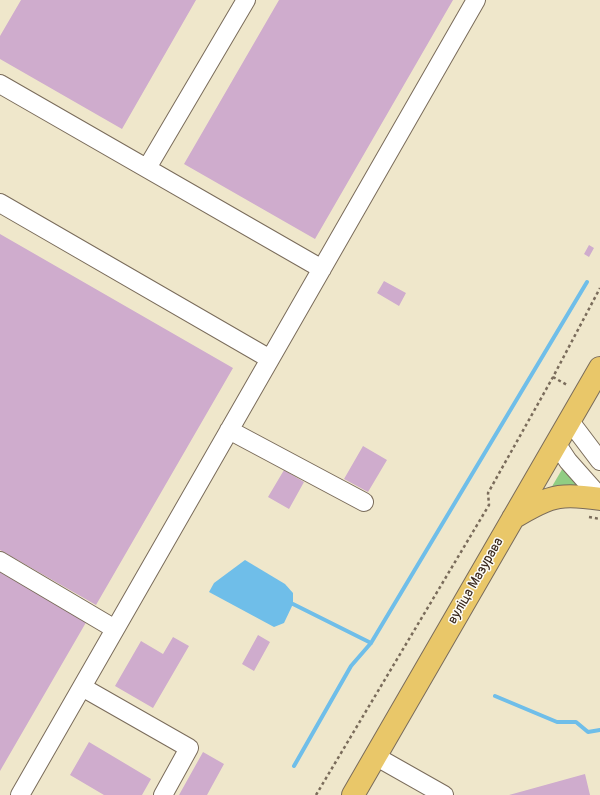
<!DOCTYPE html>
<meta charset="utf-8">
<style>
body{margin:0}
canvas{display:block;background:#efe7cb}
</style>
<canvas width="600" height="795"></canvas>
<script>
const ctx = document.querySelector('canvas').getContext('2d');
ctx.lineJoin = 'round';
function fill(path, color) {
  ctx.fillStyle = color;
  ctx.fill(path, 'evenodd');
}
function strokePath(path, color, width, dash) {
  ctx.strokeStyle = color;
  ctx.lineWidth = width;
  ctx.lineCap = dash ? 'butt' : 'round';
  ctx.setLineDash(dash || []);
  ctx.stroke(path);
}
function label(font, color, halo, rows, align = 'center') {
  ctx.font = font + ' Pangolin,sans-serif';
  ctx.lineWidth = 3;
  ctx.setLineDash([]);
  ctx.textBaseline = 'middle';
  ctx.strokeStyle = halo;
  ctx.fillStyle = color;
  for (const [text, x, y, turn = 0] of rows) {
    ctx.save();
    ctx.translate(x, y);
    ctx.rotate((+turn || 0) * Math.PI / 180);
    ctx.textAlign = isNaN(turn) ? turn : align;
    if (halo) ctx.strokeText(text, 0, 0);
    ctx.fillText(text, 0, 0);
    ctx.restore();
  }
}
fill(new Path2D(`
 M 564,466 L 583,489 L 547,495 Z`), '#90cd83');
fill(new Path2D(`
 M 245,560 L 285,584 L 293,593 L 293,604 L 284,623 L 274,627 L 209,592 L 214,583 Z`), '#6fbee9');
strokePath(new Path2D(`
 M 293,604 L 371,643
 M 495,696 L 557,722 L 576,722 L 588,732 L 600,730
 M 294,766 L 351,666 L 371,643 L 587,282`), '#6fbee9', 4);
fill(new Path2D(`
 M 21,0 L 196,0 L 122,129 L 0,59 L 0,36 Z
 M 279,0 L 453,0 L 315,239 L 184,164 Z
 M 0,234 L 233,368 L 96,605 L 0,550 Z
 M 589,245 L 594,248 L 589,257 L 584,254 Z
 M 384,281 L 406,293 L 399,306 L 377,293 Z
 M 363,446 L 387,460 L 368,492 L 344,479 Z
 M 284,470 L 304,482 L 289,509 L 268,497 Z
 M 0,568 L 88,619 L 0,771 Z
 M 258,635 L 270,642 L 254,671 L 242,664 Z
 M 173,637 L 189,646 L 153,708 L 115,686 L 141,641 L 163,654 Z
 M 89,742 L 151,779 L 142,795 L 104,795 L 70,775 Z
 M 203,752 L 224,764 L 207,795 L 179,795 Z
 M 585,774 L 590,795 L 509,795 Z`), '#cfaccd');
const minor = new Path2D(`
 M 0,84 L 322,269
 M 147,168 L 246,0
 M 0,203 L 270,359
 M 569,420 L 600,461
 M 229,430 L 364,502
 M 556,443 L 568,461 L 600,497
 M 0,561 L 115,629
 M 82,687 L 189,748 L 163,795
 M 375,756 L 444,795
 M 20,795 L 476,0`);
const major = new Path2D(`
 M 513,518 C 526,510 544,499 559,497 C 573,495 587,497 600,499
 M 353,795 L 600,368`);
strokePath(minor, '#7a6c5b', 20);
strokePath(major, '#7a6c5b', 24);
strokePath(new Path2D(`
 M 553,377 L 567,385
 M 589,517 L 600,519
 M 316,795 L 489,505 L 488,493 L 553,377 L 600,288`), '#7a6c5b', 2.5, [3, 3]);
strokePath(minor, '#fff', 18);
strokePath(major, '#e9c769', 22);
label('14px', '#3b2a1e', '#fdfcf7', [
 ["вуліца Мазурава",476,581,-60]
]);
</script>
